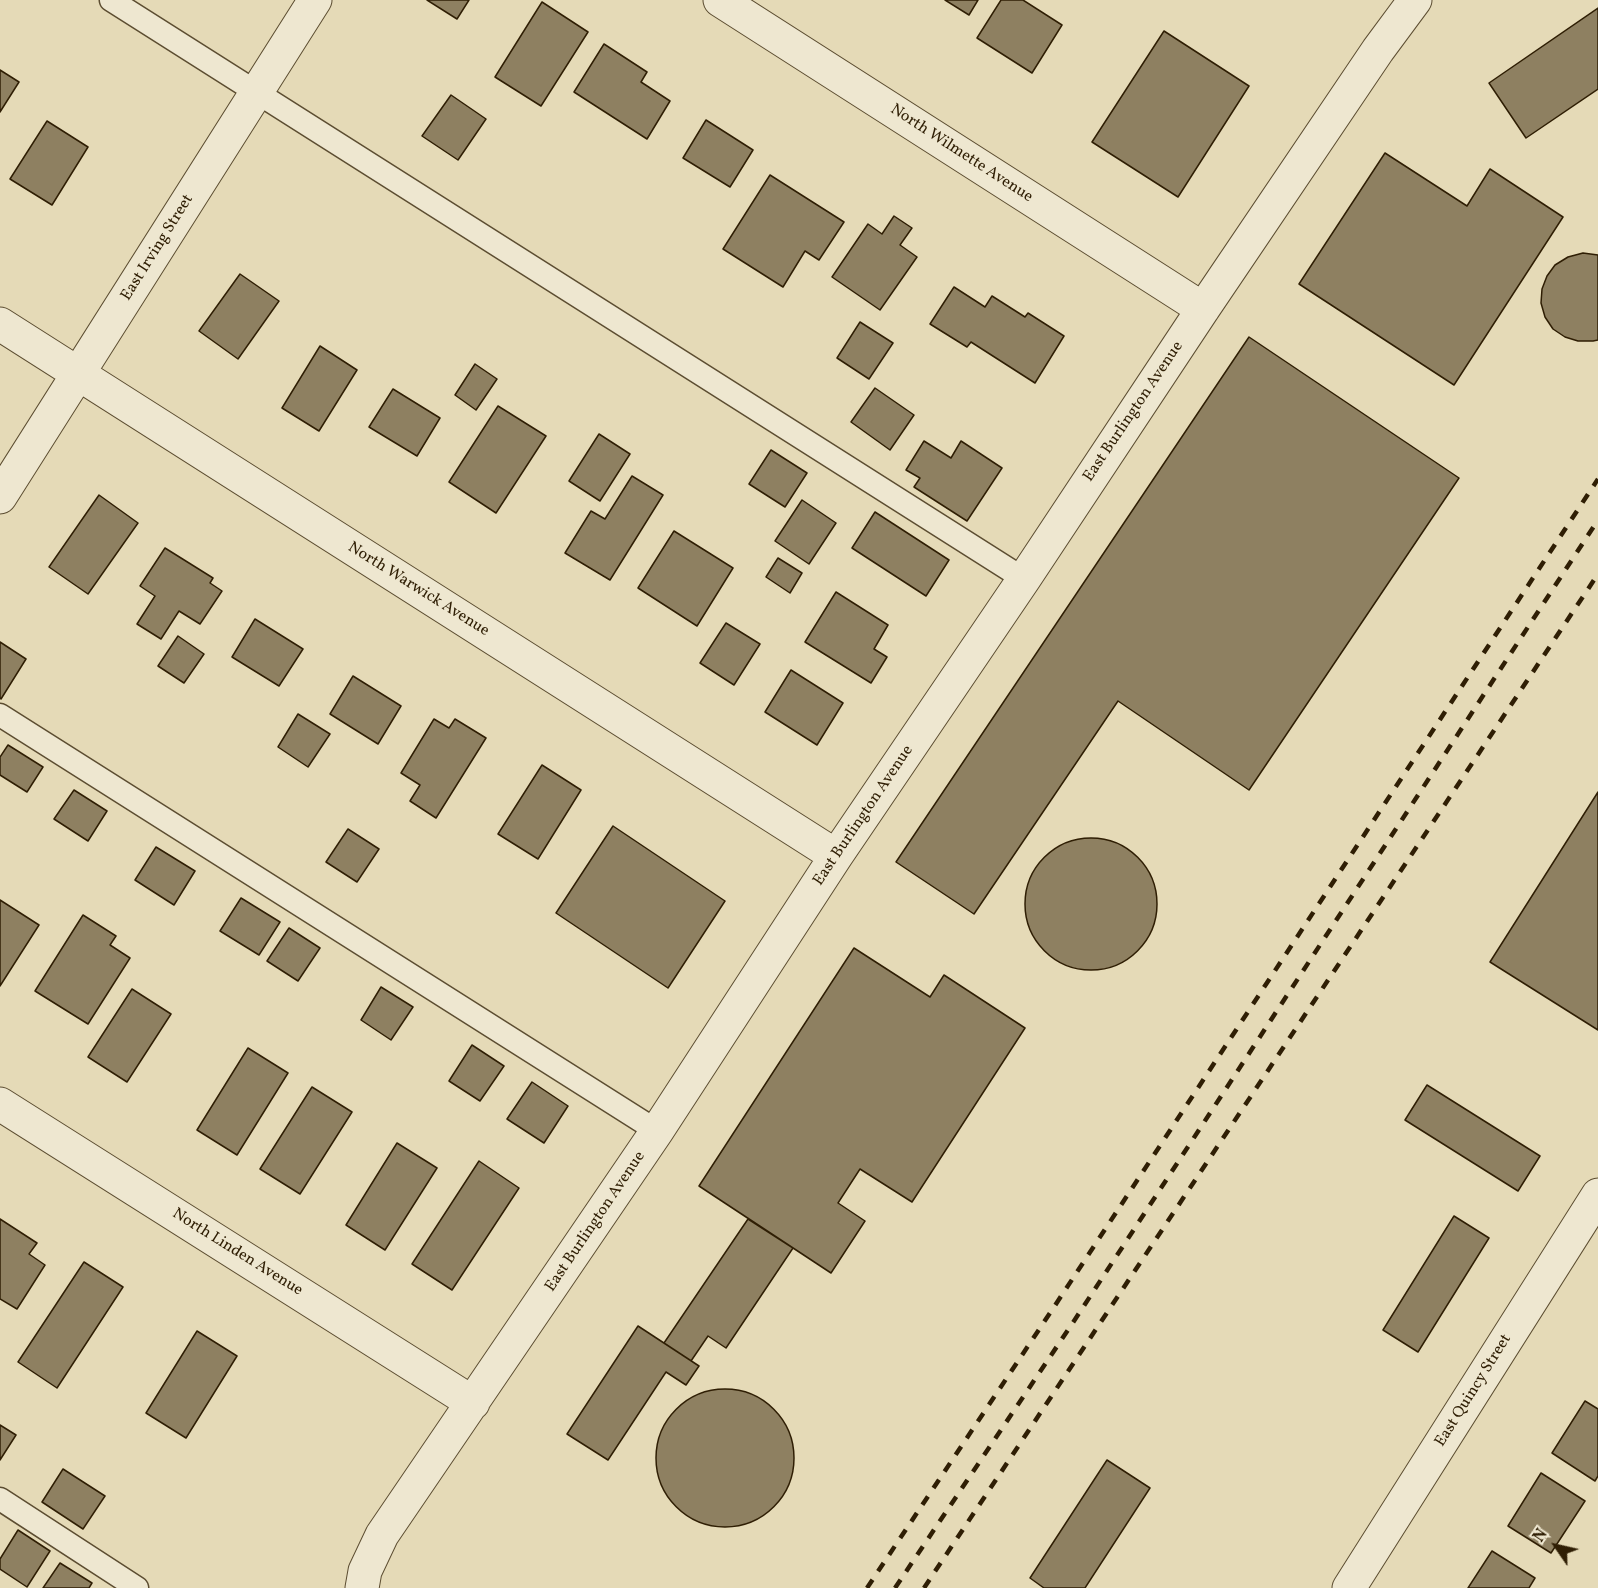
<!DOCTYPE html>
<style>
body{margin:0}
#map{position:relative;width:1598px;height:1588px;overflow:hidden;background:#e5dab7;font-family:Vollkorn,serif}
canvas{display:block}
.north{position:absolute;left:1526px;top:1516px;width:60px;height:60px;-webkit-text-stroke:4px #eee7d0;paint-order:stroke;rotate:304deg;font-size:16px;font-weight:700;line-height:24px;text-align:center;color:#2f1e04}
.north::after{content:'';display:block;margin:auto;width:21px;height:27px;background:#2f1e04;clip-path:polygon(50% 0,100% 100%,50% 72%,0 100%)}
</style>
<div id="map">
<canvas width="1598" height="1588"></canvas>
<div class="north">N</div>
</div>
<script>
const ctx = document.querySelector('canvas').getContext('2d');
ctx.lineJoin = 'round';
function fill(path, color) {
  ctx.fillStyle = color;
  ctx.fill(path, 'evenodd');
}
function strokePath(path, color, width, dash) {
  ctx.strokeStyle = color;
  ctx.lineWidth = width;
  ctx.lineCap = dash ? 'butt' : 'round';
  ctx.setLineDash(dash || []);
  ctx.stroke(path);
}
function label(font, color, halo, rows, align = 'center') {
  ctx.font = font + ' Vollkorn,serif';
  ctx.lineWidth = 4.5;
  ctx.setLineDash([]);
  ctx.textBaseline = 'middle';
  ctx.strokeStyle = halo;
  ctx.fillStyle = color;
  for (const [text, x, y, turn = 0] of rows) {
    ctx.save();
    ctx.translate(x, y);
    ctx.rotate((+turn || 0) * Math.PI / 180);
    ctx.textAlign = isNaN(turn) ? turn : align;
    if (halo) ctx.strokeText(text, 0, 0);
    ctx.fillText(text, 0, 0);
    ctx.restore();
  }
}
const building = new Path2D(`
 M 427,0 L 469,0 L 457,19 Z
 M 945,0 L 978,0 L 969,15 Z
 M 1001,0 L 1023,0 L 1062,25 L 1032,73 L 977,38 Z
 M 542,2 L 588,32 L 541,106 L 495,77 Z
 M 1598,8 L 1598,89 L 1526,138 L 1489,83 Z
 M 1164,31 L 1249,86 L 1178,197 L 1092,142 Z
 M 604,44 L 647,72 L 641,82 L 670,101 L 647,139 L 574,92 Z
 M 0,70 L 19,82 L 0,112 Z
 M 451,95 L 486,119 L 458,160 L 422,136 Z
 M 706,120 L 753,150 L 730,187 L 683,158 Z
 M 47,121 L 88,147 L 52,205 L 10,179 Z
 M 1385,153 L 1467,206 L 1490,169 L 1563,217 L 1454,385 L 1299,284 Z
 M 770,175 L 844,222 L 819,260 L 805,251 L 783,287 L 723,249 Z
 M 894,216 L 912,228 L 900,245 L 917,257 L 880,310 L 832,277 L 868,224 L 882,234 Z
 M 1583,253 L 1598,255 L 1598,340 L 1593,341 L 1578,341 L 1565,337 L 1553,329 L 1545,317 L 1541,303 L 1542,289 L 1547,276 L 1555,265 L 1568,257 Z
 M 240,274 L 279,301 L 238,359 L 199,331 Z
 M 954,287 L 985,307 L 992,296 L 1025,317 L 1028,313 L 1064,336 L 1035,383 L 971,342 L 967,347 L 930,324 Z
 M 860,322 L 893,343 L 869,379 L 837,358 Z
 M 1249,337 L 1459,478 L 1249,790 L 1118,701 L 974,914 L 896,862 Z
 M 320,346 L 357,370 L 319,431 L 282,408 Z
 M 475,364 L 497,379 L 476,410 L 455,395 Z
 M 875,388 L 914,415 L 890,450 L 851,422 Z
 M 393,389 L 440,418 L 417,456 L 369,427 Z
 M 498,406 L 546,436 L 496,513 L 449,482 Z
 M 599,434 L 630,454 L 600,501 L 569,481 Z
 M 924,441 L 951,458 L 961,441 L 1002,468 L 967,521 L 914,487 L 920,478 L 906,470 Z
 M 771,450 L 807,473 L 785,507 L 749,484 Z
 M 632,476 L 663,495 L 610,580 L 565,553 L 591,511 L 605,519 Z
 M 99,495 L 138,523 L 88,594 L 49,567 Z
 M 802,500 L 836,523 L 809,564 L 775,541 Z
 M 875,512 L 949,560 L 926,596 L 852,548 Z
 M 674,531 L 733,568 L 697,626 L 638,588 Z
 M 165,548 L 213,578 L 210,583 L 222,591 L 200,624 L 179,611 L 161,639 L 137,624 L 155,596 L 140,586 Z
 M 778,558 L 802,573 L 790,593 L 766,577 Z
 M 836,592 L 888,625 L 874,649 L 887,657 L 871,683 L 805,642 Z
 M 255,619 L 303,649 L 279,686 L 232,657 Z
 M 726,623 L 760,644 L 734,685 L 700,663 Z
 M 178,636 L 204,654 L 184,683 L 158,666 Z
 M 0,642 L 26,659 L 1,699 L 0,698 Z
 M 791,670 L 843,703 L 817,745 L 765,712 Z
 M 353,676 L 401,706 L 378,744 L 330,714 Z
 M 298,714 L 330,734 L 308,767 L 278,747 Z
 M 434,719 L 449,728 L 455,719 L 486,738 L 436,818 L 410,801 L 420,785 L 401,773 Z
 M 8,745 L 43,767 L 27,792 L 0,775 L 0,757 Z
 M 542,765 L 581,790 L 538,859 L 498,834 Z
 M 74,790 L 107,811 L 88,841 L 54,819 Z
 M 1598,792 L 1598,1030 L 1490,962 Z
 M 613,826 L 725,901 L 668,988 L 556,913 Z
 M 348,829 L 379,849 L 357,882 L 326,862 Z
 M1025 904a66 66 0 1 1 132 0a66 66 0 1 1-132 0Z
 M 156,847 L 195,871 L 174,905 L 135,880 Z
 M 241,898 L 280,922 L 259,955 L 220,931 Z
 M 0,900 L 39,925 L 0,986 Z
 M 83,915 L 116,936 L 110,945 L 130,958 L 88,1024 L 35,991 Z
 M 289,928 L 320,948 L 298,981 L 267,961 Z
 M 854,948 L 930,997 L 944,975 L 1025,1028 L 912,1202 L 860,1169 L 838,1203 L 865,1221 L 831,1273 L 699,1186 Z
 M 381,987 L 413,1007 L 391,1040 L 361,1020 Z
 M 132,989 L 171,1014 L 127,1082 L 88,1057 Z
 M 472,1045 L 504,1066 L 480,1101 L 449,1081 Z
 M 248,1048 L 288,1073 L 237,1155 L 197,1130 Z
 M 532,1082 L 568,1106 L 544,1143 L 507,1119 Z
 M 1427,1085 L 1540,1156 L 1518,1191 L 1405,1120 Z
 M 312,1087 L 352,1112 L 300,1194 L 260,1169 Z
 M 397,1143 L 437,1168 L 385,1250 L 346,1225 Z
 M 479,1161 L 519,1188 L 452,1290 L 412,1264 Z
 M 1454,1216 L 1489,1238 L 1418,1352 L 1383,1330 Z
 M 0,1219 L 37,1243 L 29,1254 L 45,1265 L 17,1309 L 0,1299 Z
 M 748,1219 L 793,1248 L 726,1348 L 708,1336 L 691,1361 L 664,1343 Z
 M 84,1262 L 123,1287 L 57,1388 L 18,1362 Z
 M 638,1326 L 699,1366 L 686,1385 L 666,1372 L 608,1460 L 567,1434 Z
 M 197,1331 L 237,1356 L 186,1438 L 146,1413 Z
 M656 1458a69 69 0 1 1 138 0a69 69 0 1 1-138 0Z
 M 1585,1401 L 1598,1409 L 1598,1476 L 1595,1481 L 1552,1453 Z
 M 0,1425 L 16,1435 L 0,1460 Z
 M 1107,1460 L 1150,1488 L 1085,1588 L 1044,1588 L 1030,1578 Z
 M 63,1469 L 105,1496 L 83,1529 L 42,1502 Z
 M 1541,1473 L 1585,1501 L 1551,1553 L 1508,1526 Z
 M 18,1530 L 50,1551 L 27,1587 L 0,1569 L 0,1559 Z
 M 1492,1551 L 1535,1578 L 1529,1588 L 1468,1588 Z
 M 60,1563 L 92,1583 L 89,1588 L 43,1588 Z`);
fill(building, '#8e8061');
strokePath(building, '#2f1e04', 1.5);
const service = new Path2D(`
 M 111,0 L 1024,579
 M 0,715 L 657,1131
 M 0,1499 L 137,1588`);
const minor = new Path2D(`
 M 720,0 L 1203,309
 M 0,324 L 836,856
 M 0,497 L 315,0
 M 0,1104 L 473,1403
 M 362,1588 L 365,1571 L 382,1535 L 657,1131 L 836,856 L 1024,579 L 1203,309 L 1378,50 L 1415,0
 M 1349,1588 L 1598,1195`);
strokePath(service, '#5c4d31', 25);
strokePath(minor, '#5c4d31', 35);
strokePath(service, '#eee7d0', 22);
strokePath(minor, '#eee7d0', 33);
strokePath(new Path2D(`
 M 867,1588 L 1054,1307 L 1598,479
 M 895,1588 L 1074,1321 L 1598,520
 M 924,1588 L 1598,574`), '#2f1e04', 4.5, [10, 10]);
label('16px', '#2f1e04', '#eee7d0', [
 ["North Wilmette Avenue",961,154,33],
 ["East Irving Street",158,248,-58],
 ["East Burlington Avenue",1134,412,-56],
 ["North Warwick Avenue",418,590,32],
 ["East Burlington Avenue",864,816,-56],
 ["East Burlington Avenue",596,1222,-56],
 ["North Linden Avenue",237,1253,32],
 ["East Quincy Street",1474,1391,-58]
]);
</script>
